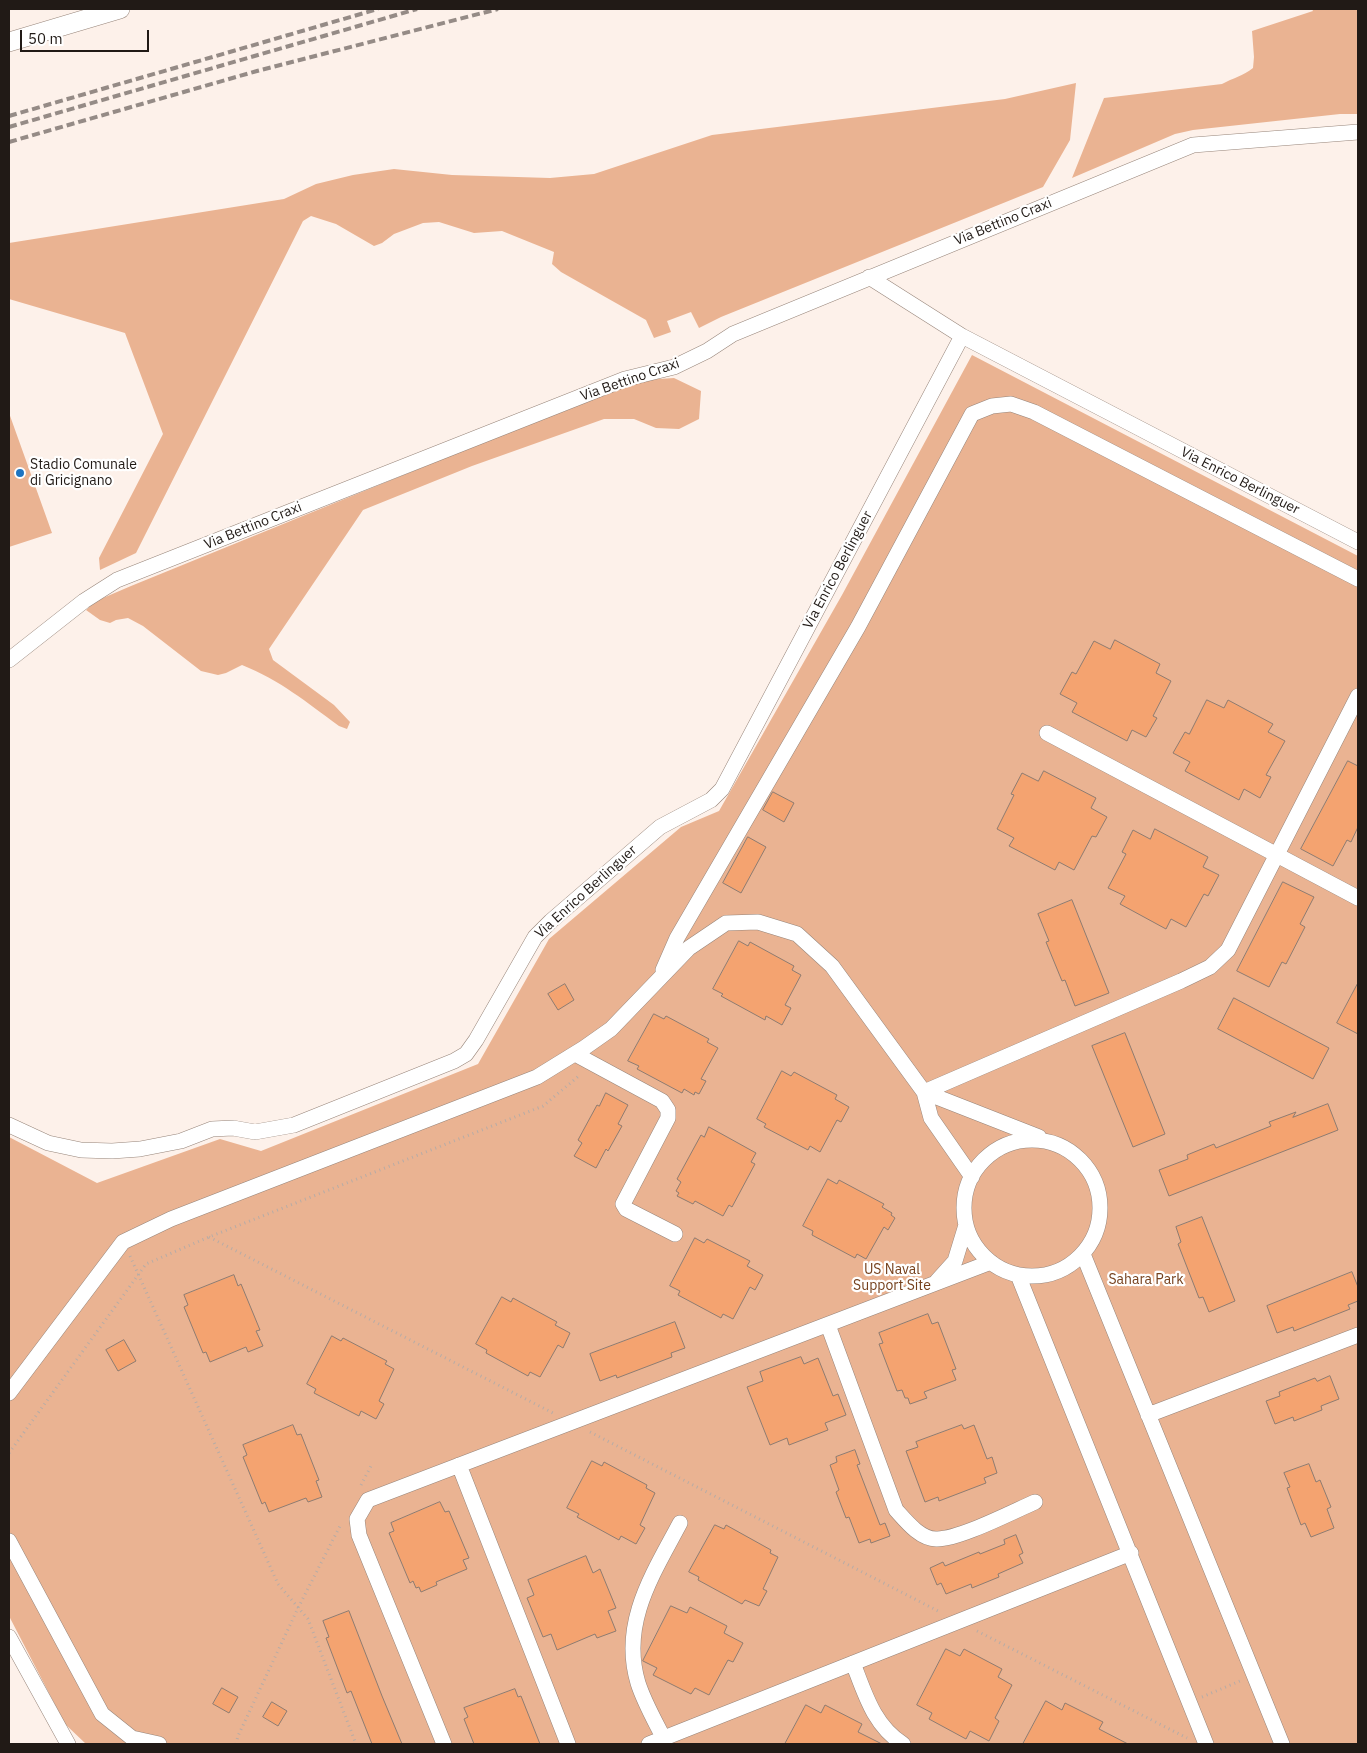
<!DOCTYPE html>
<style>
body{margin:0}
#map{position:relative;width:1367px;height:1753px;overflow:hidden;background:#fdf1ea;font-family:"IBM Plex Sans",sans-serif}
canvas{display:block}
.frame{position:absolute;inset:0;border:10px solid #211a16;pointer-events:none}
.scale{position:absolute;left:20px;top:30px;width:129px;height:22px;box-sizing:border-box;border:2px solid #211a16;border-top:0;padding-left:6px;font-size:15px;line-height:18px;white-space:nowrap;color:#211a16;-webkit-text-stroke:4px #fff;paint-order:stroke}
</style>
<div id="map">
<canvas width="1367" height="1753"></canvas>
<div class="frame"></div>
<div class="scale">50 m</div>
</div>
<script>
const ctx = document.querySelector('canvas').getContext('2d');
ctx.lineJoin = 'round';
function fill(path, color) {
  ctx.fillStyle = color;
  ctx.fill(path, 'evenodd');
}
function strokePath(path, color, width, dash) {
  ctx.strokeStyle = color;
  ctx.lineWidth = width;
  ctx.lineCap = dash ? 'butt' : 'round';
  ctx.setLineDash(dash || []);
  ctx.stroke(path);
}
function label(font, color, halo, rows, align = 'center') {
  ctx.font = font + ' "IBM Plex Sans",sans-serif';
  ctx.lineWidth = 4.5;
  ctx.setLineDash([]);
  ctx.textBaseline = 'middle';
  ctx.strokeStyle = halo;
  ctx.fillStyle = color;
  for (const [text, x, y, turn = 0] of rows) {
    ctx.save();
    ctx.translate(x, y);
    ctx.rotate((+turn || 0) * Math.PI / 180);
    ctx.textAlign = isNaN(turn) ? turn : align;
    if (halo) ctx.strokeText(text, 0, 0);
    ctx.fillText(text, 0, 0);
    ctx.restore();
  }
}
fill(new Path2D(`
 M 1312,9 L 1358,9 L 1358,114 L 1340,114 L 1193,130 L 1175,134 L 1072,178 L 1104,98 L 1222,84 C 1233,78 1243,76 1253,68 L 1254,57 L 1252,31 L 1313,11 Z
 M 1076,83 L 1070,140 L 1043,187 L 721,317 L 699,328 L 691,312 L 667,321 L 671,332 L 654,338 L 646,320 L 561,272 L 552,264 L 554,252 L 502,231 L 474,233 L 439,222 L 423,223 L 394,234 L 382,243 L 374,246 L 336,224 L 311,216 L 303,221 L 136,553 L 100,570 L 99,558 L 163,434 L 125,333 L 9,299 L 9,243 L 284,199 L 316,184 L 353,175 L 394,169 L 452,175 L 550,178 L 594,174 L 712,135 L 1005,99 Z
 M 972,355 L 1358,556 L 1358,1744 L 86,1744 L 65,1724 L 9,1616 L 9,1137 L 97,1183 L 220,1139 L 261,1151 L 478,1064 L 549,939 L 681,827 L 719,811 L 842,595 Z
 M 674,378 L 701,391 L 699,419 L 679,429 L 656,428 L 634,419 L 604,419 L 472,466 L 363,510 L 269,649 L 273,660 L 334,705 L 350,722 L 347,729 L 339,726 C 306,702 280,680 242,665 L 226,673 L 218,675 L 201,671 L 143,626 L 128,618 L 116,620 L 110,623 L 100,620 L 86,610 L 96,601 L 131,586 L 558,412 L 644,380 Z
 M 9,413 L 52,533 L 9,547 Z`), '#eab392');
const building = new Path2D(`
 M 1115,640 L 1160,664 L 1156,673 L 1171,681 L 1153,716 L 1157,718 L 1146,737 L 1132,730 L 1127,741 L 1072,712 L 1077,703 L 1060,694 L 1072,672 L 1076,674 L 1094,641 L 1110,649 Z
 M 1207,700 L 1224,708 L 1228,700 L 1273,724 L 1268,732 L 1285,741 L 1266,775 L 1271,777 L 1260,798 L 1244,789 L 1239,800 L 1185,771 L 1190,762 L 1173,753 L 1185,732 L 1189,734 Z
 M 1348,761 L 1358,766 L 1358,827 L 1351,842 L 1347,840 L 1333,866 L 1301,849 Z
 M 1044,771 L 1096,798 L 1091,808 L 1107,817 L 1096,837 L 1092,836 L 1074,870 L 1059,862 L 1055,870 L 1009,846 L 1014,838 L 997,829 L 1014,795 L 1011,794 L 1022,773 L 1038,781 Z
 M 773,792 L 794,803 L 784,822 L 763,810 Z
 M 1155,829 L 1208,857 L 1203,867 L 1219,875 L 1208,896 L 1204,894 L 1186,927 L 1171,919 L 1166,929 L 1120,904 L 1125,896 L 1108,888 L 1126,854 L 1122,852 L 1133,830 L 1150,839 Z
 M 748,837 L 766,847 L 741,893 L 723,883 Z
 M 1283,882 L 1314,897 L 1300,924 L 1305,927 L 1286,964 L 1282,962 L 1269,987 L 1237,971 Z
 M 1072,900 L 1109,993 L 1075,1006 L 1065,980 L 1062,981 L 1046,942 L 1049,941 L 1038,914 Z
 M 739,941 L 748,946 L 750,942 L 794,966 L 792,970 L 801,975 L 785,1005 L 791,1008 L 782,1025 L 766,1016 L 765,1020 L 721,996 L 723,994 L 713,989 Z
 M 1358,983 L 1358,1034 L 1337,1023 Z
 M 565,984 L 574,1000 L 558,1010 L 548,994 Z
 M 1234,998 L 1329,1048 L 1313,1079 L 1218,1029 Z
 M 654,1014 L 664,1019 L 666,1016 L 709,1039 L 707,1042 L 718,1048 L 701,1079 L 706,1081 L 699,1094 L 695,1092 L 694,1095 L 684,1089 L 682,1093 L 637,1069 L 639,1066 L 628,1061 Z
 M 1125,1033 L 1165,1134 L 1133,1147 L 1092,1046 Z
 M 782,1071 L 791,1076 L 794,1072 L 837,1095 L 835,1099 L 849,1107 L 841,1122 L 837,1120 L 820,1152 L 810,1146 L 808,1150 L 764,1127 L 766,1124 L 757,1119 Z
 M 606,1093 L 628,1105 L 618,1124 L 622,1126 L 608,1151 L 606,1149 L 596,1168 L 574,1156 L 582,1143 L 578,1140 L 597,1105 L 599,1106 Z
 M 1328,1104 L 1338,1130 L 1169,1196 L 1159,1170 L 1188,1159 L 1187,1155 L 1214,1144 L 1216,1148 L 1271,1126 L 1269,1122 L 1296,1112 L 1293,1117 Z
 M 709,1127 L 756,1153 L 751,1162 L 755,1164 L 732,1207 L 729,1205 L 723,1216 L 695,1201 L 693,1204 L 677,1196 L 679,1193 L 676,1191 L 681,1182 L 677,1179 L 701,1135 L 704,1137 Z
 M 828,1179 L 837,1184 L 839,1180 L 884,1204 L 882,1207 L 892,1213 L 891,1215 L 895,1218 L 888,1230 L 884,1227 L 866,1259 L 857,1254 L 855,1258 L 812,1235 L 813,1231 L 803,1226 Z
 M 1202,1217 L 1235,1301 L 1209,1312 L 1203,1297 L 1199,1298 L 1178,1244 L 1181,1242 L 1176,1227 Z
 M 695,1238 L 704,1243 L 707,1239 L 750,1261 L 747,1266 L 763,1275 L 755,1290 L 750,1287 L 733,1319 L 723,1314 L 721,1318 L 678,1295 L 680,1291 L 670,1286 Z
 M 1352,1272 L 1358,1287 L 1358,1301 L 1348,1305 L 1350,1309 L 1294,1331 L 1293,1327 L 1277,1333 L 1267,1306 Z
 M 234,1275 L 238,1286 L 241,1284 L 260,1330 L 256,1331 L 263,1346 L 248,1352 L 246,1347 L 210,1362 L 206,1352 L 203,1353 L 184,1307 L 188,1305 L 184,1295 Z
 M 502,1297 L 511,1302 L 513,1298 L 557,1322 L 555,1325 L 570,1333 L 563,1348 L 558,1345 L 540,1377 L 530,1372 L 528,1376 L 486,1353 L 487,1350 L 476,1344 Z
 M 928,1314 L 932,1324 L 938,1322 L 956,1369 L 952,1370 L 956,1380 L 924,1392 L 927,1398 L 910,1404 L 908,1398 L 905,1398 L 902,1390 L 897,1391 L 879,1344 L 883,1343 L 879,1333 Z
 M 675,1322 L 685,1348 L 671,1353 L 672,1357 L 617,1378 L 616,1375 L 600,1381 L 590,1354 Z
 M 332,1336 L 341,1341 L 343,1338 L 387,1361 L 385,1364 L 394,1369 L 379,1401 L 384,1404 L 376,1419 L 361,1411 L 359,1416 L 314,1393 L 316,1389 L 307,1384 Z
 M 124,1340 L 136,1361 L 118,1371 L 106,1350 Z
 M 801,1357 L 804,1364 L 818,1358 L 833,1396 L 838,1394 L 846,1415 L 825,1423 L 828,1430 L 789,1445 L 787,1438 L 770,1445 L 747,1387 L 763,1381 L 760,1372 Z
 M 1330,1376 L 1339,1399 L 1321,1406 L 1322,1410 L 1294,1421 L 1293,1417 L 1275,1424 L 1266,1401 L 1280,1396 L 1279,1392 L 1315,1378 L 1317,1381 Z
 M 293,1425 L 297,1435 L 301,1434 L 319,1480 L 316,1481 L 322,1497 L 308,1502 L 306,1498 L 269,1512 L 265,1502 L 262,1504 L 243,1457 L 247,1455 L 243,1445 Z
 M 962,1425 L 964,1429 L 974,1425 L 987,1459 L 992,1457 L 997,1473 L 984,1478 L 986,1483 L 939,1501 L 938,1497 L 925,1502 L 906,1451 L 918,1447 L 916,1442 Z
 M 855,1450 L 860,1464 L 857,1465 L 880,1525 L 885,1523 L 890,1536 L 871,1543 L 870,1539 L 859,1543 L 849,1517 L 846,1518 L 836,1492 L 839,1490 L 830,1465 L 837,1462 L 836,1457 Z
 M 592,1461 L 602,1466 L 604,1462 L 647,1485 L 646,1488 L 655,1493 L 640,1525 L 645,1528 L 636,1544 L 621,1536 L 619,1540 L 577,1517 L 579,1514 L 567,1508 Z
 M 1309,1464 L 1316,1482 L 1320,1480 L 1331,1507 L 1327,1509 L 1334,1528 L 1311,1537 L 1305,1523 L 1301,1525 L 1287,1488 L 1290,1487 L 1284,1473 Z
 M 440,1502 L 445,1512 L 449,1511 L 469,1558 L 463,1560 L 467,1569 L 436,1582 L 437,1585 L 421,1592 L 419,1587 L 416,1588 L 413,1581 L 410,1583 L 389,1533 L 394,1531 L 391,1523 Z
 M 715,1525 L 724,1529 L 726,1525 L 771,1550 L 770,1553 L 778,1557 L 763,1589 L 767,1591 L 759,1606 L 745,1600 L 742,1604 L 698,1580 L 699,1577 L 689,1572 Z
 M 1016,1535 L 1023,1553 L 1019,1555 L 1023,1563 L 998,1574 L 999,1577 L 972,1588 L 971,1584 L 946,1594 L 941,1583 L 937,1585 L 930,1568 L 943,1562 L 945,1566 L 979,1552 L 980,1554 L 1005,1544 L 1004,1540 Z
 M 586,1556 L 593,1573 L 600,1569 L 616,1608 L 608,1611 L 616,1631 L 597,1638 L 595,1634 L 557,1650 L 551,1634 L 543,1637 L 527,1598 L 534,1595 L 528,1580 Z
 M 671,1606 L 687,1613 L 690,1607 L 727,1626 L 724,1633 L 743,1643 L 733,1662 L 728,1660 L 709,1695 L 695,1688 L 691,1694 L 653,1675 L 657,1668 L 643,1661 Z
 M 349,1611 L 382,1696 L 402,1744 L 372,1744 L 351,1691 L 347,1693 L 326,1638 L 329,1637 L 323,1621 Z
 M 946,1649 L 960,1656 L 964,1649 L 1002,1669 L 998,1677 L 1012,1685 L 995,1718 L 999,1721 L 989,1741 L 970,1731 L 966,1739 L 929,1719 L 932,1713 L 917,1705 Z
 M 222,1688 L 238,1697 L 229,1713 L 213,1704 Z
 M 515,1689 L 518,1697 L 521,1696 L 540,1744 L 474,1744 L 464,1719 L 468,1717 L 464,1708 Z
 M 1046,1701 L 1062,1710 L 1065,1703 L 1103,1722 L 1099,1729 L 1128,1744 L 1023,1744 Z
 M 272,1702 L 287,1711 L 278,1726 L 263,1717 Z
 M 806,1705 L 821,1713 L 825,1705 L 862,1724 L 858,1732 L 882,1744 L 785,1744 Z`);
fill(building, '#f4a370');
strokePath(building, '#8e7c71', 1);
const minor = new Path2D(`
 M 869,277 L 962,336 L 1358,542
 M 9,660 L 84,601 L 117,580 L 625,379 L 674,367 L 707,351 L 733,334 L 1193,145 L 1358,132
 M 1047,733 L 1358,898
 M 663,970 L 677,938 L 858,627 L 972,414 L 992,406 L 1011,404 L 1034,412 L 1358,579
 M 575,1054 L 662,1101 L 668,1110 L 668,1118 L 623,1204 L 626,1209 L 675,1234
 M 924,1092 L 1181,981 L 1210,967 L 1228,950 L 1358,696
 M 924,1092 L 1039,1137
 M 9,1125 L 48,1143 L 81,1150 L 112,1151 L 140,1149 L 181,1141 L 212,1129 L 233,1128 L 255,1132 L 294,1125 L 454,1061 L 466,1054 L 476,1040 L 535,937 L 551,921 L 660,827 L 711,800 L 722,789 L 962,336
 M964 1208a68 68 0 1 1 136 0a68 68 0 1 1-136 0Z
 M 1083,1254 L 1282,1744
 M 1018,1275 L 1206,1744
 M 937,1281 L 955,1261 L 966,1225
 M 828,1325 L 896,1510 C 906,1521 920,1539 936,1539 C 958,1540 1012,1512 1035,1502
 M 9,1393 L 123,1242 L 171,1219 L 537,1077 L 584,1048 L 611,1029 L 689,948 L 726,923 L 758,922 L 797,934 L 832,966 L 924,1092 L 931,1118 L 972,1177
 M 1148,1415 L 1358,1335
 M 459,1465 L 568,1744
 M 9,1541 L 102,1714 L 132,1738 L 159,1744
 M 9,1637 L 68,1744
 M 853,1663 C 865,1694 874,1726 903,1744
 M 664,1739 C 655,1721 644,1702 638,1683 C 620,1623 653,1574 680,1523
 M 444,1744 L 359,1535 L 357,1519 L 368,1500 L 991,1262
 M 649,1744 L 1131,1553`);
const tertiary = new Path2D(`
 M 9,42 L 120,9`);
strokePath(minor, '#97857a', 16);
strokePath(tertiary, '#97857a', 20);
strokePath(new Path2D(`
 M 209,1237 L 553,1413
 M 130,1256 L 278,1584 L 308,1619 L 356,1744
 M 590,1432 L 940,1612
 M 9,1453 L 146,1264 L 209,1237 L 543,1106 L 580,1075
 M 361,1485 L 372,1464
 M 977,1631 L 1187,1738
 M 1202,1697 L 1240,1681
 M 236,1744 L 238,1736 L 298,1608 L 341,1524`), '#b7aca6', 3, [1, 4]);
strokePath(minor, '#fff', 15);
strokePath(tertiary, '#fff', 19);
strokePath(new Path2D(`
 M 9,116 L 378,9
 M 9,127 L 417,9
 M 9,142 L 257,71 L 498,9`), '#958b86', 4, [8, 4]);
for (const [x, y, r, color] of [
 [20,473,5,"#1d74c1"]
]) {
  const dot = new Path2D();
  dot.arc(x, y, r, 0, 2 * Math.PI);
  ctx.fillStyle = color;
  ctx.fill(dot);
  strokePath(dot, '#fff', 2);
}
label('14px', '#211a16', '#fff', [
 ["Via Bettino Craxi",1003,222,-22],
 ["Via Bettino Craxi",630,380,-19],
 ["Via Enrico Berlinguer",1240,481,27],
 ["Via Bettino Craxi",253,526,-22],
 ["Via Enrico Berlinguer",838,570,-62],
 ["Via Enrico Berlinguer",586,892,-42]
]);
label('14px', '#211a16', '#fff', [
 ["Stadio Comunale",30,465],
 ["di Gricignano",30,481]
], 'left');
label('14px', '#75401c', '#fff', [
 ["US Naval",892,1270],
 ["Support Site",892,1286],
 ["Sahara Park",1146,1280]
]);
</script>
